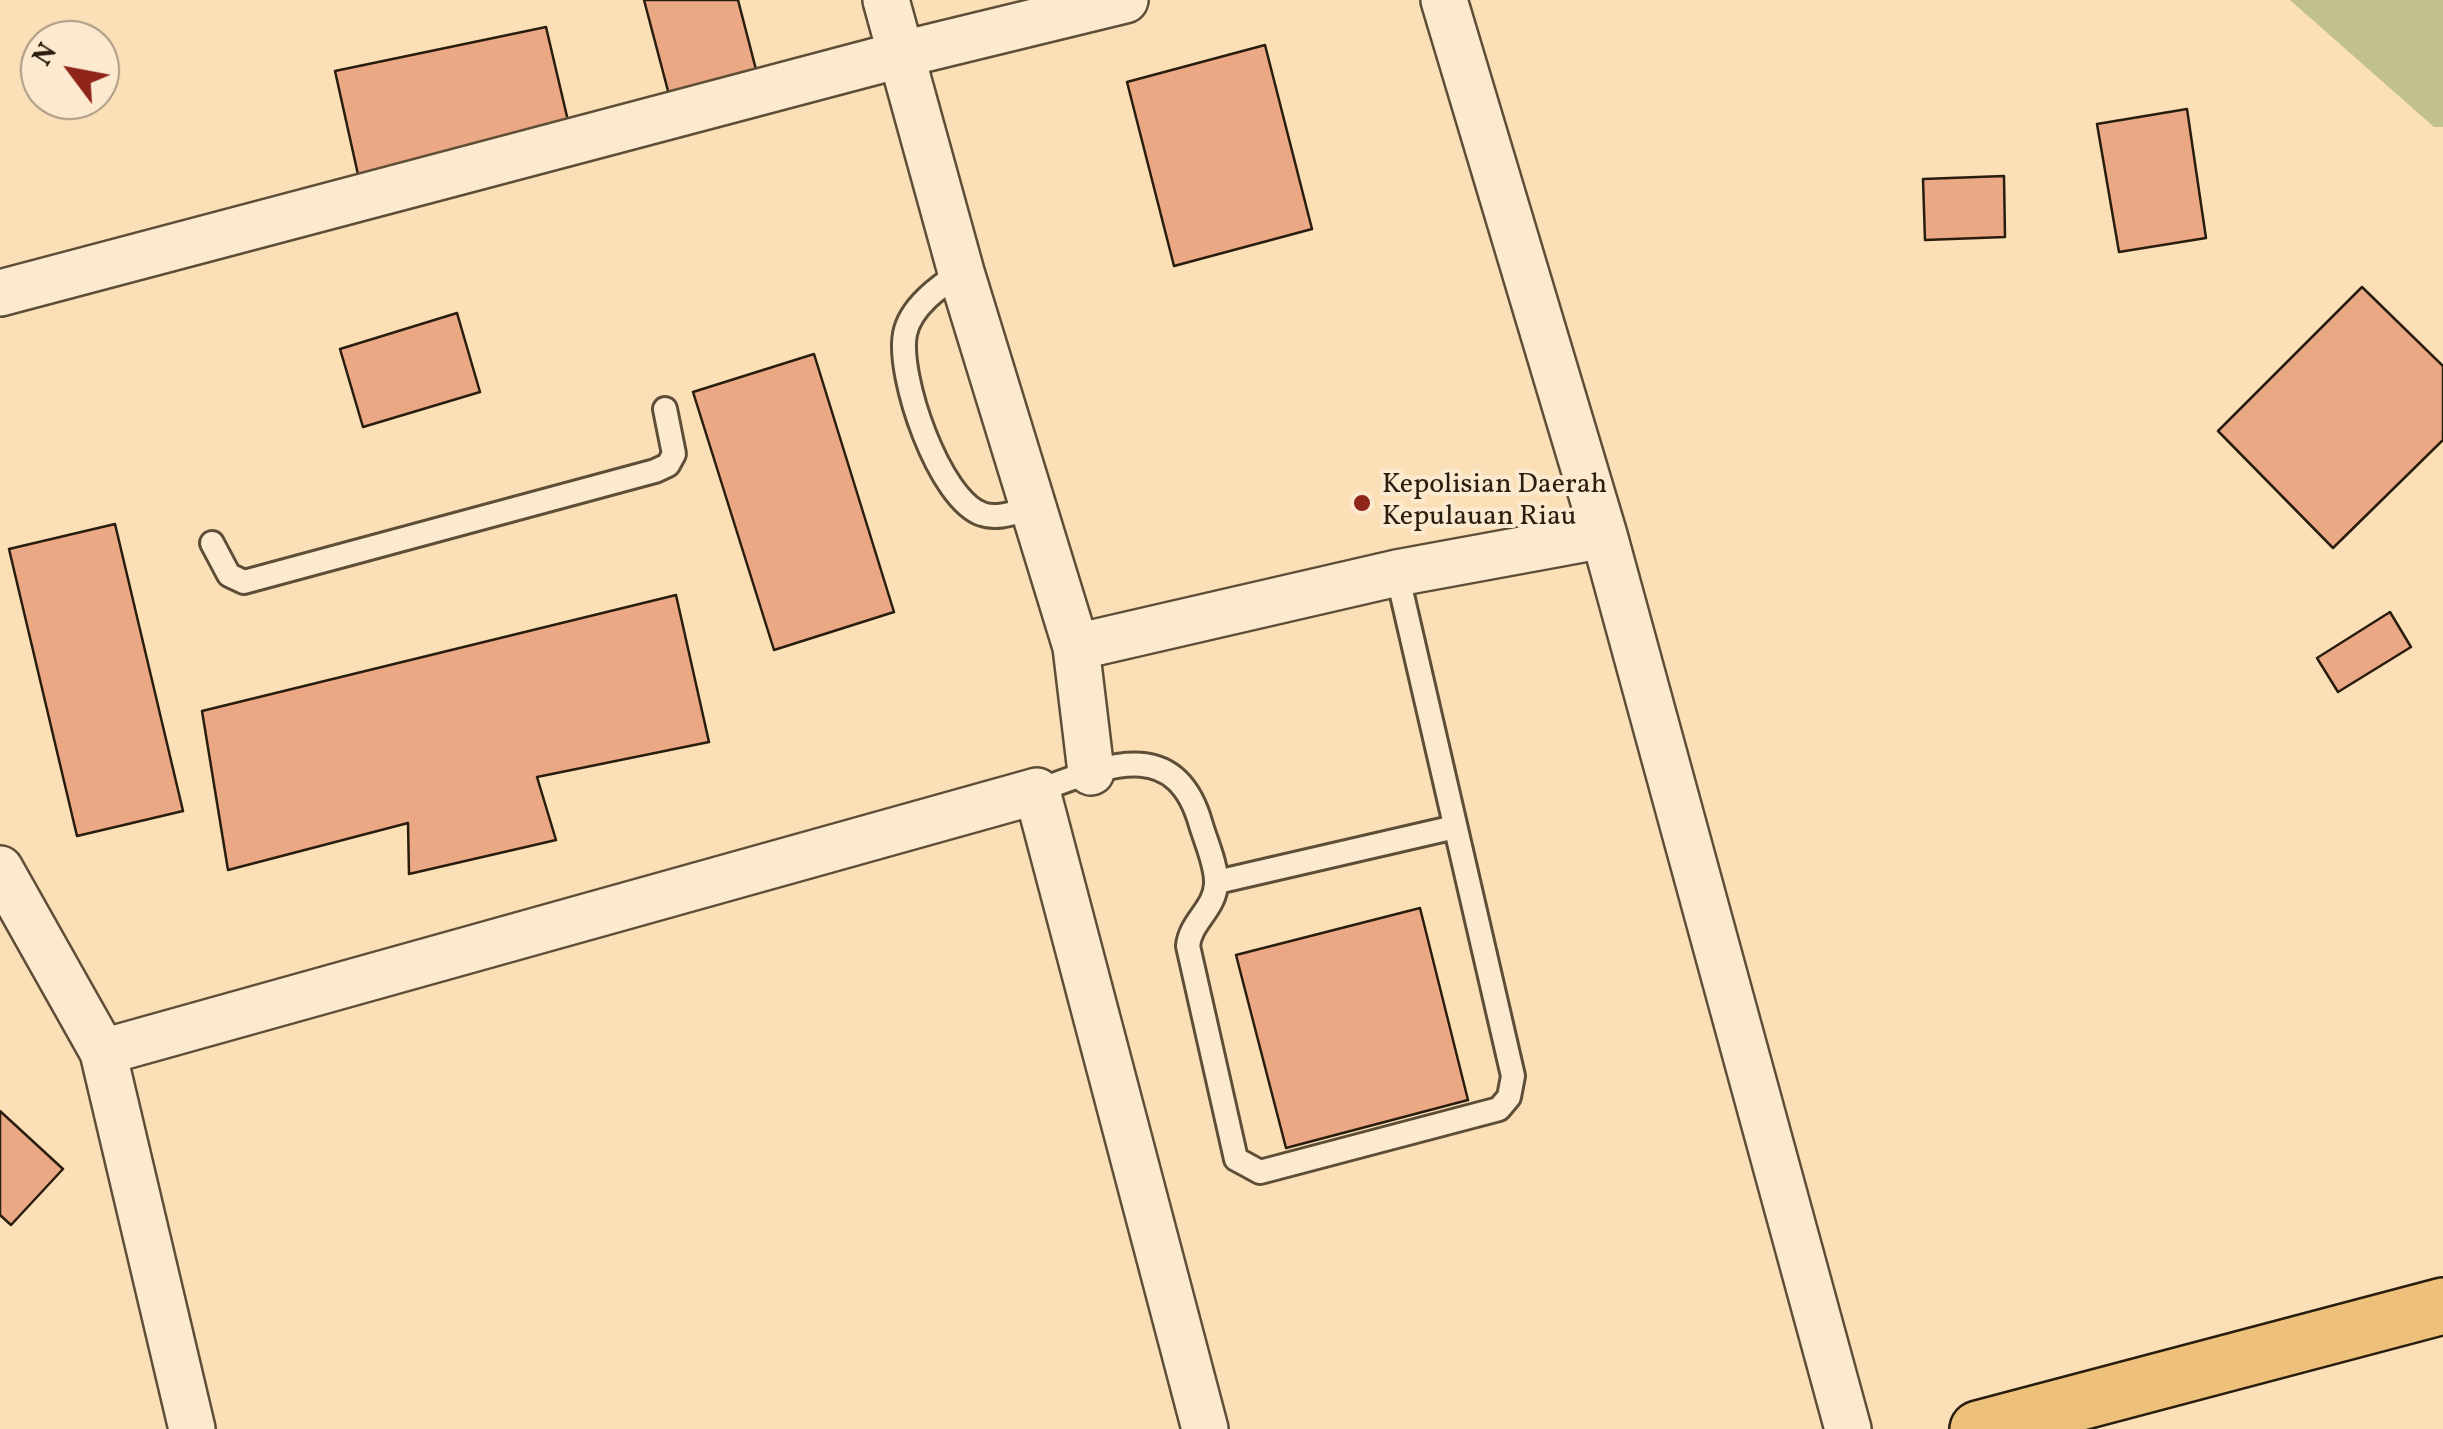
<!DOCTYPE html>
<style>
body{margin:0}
#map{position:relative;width:2443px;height:1429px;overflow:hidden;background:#fadfb7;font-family:Vollkorn,serif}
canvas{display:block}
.north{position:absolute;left:20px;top:20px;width:100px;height:100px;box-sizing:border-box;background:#fcead0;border:2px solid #a89882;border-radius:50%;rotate:302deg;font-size:28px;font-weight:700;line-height:40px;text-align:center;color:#291d0e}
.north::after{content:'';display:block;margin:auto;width:35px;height:45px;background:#8f2418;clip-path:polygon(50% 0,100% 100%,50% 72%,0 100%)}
</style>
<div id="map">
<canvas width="2443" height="1429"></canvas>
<div class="north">N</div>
</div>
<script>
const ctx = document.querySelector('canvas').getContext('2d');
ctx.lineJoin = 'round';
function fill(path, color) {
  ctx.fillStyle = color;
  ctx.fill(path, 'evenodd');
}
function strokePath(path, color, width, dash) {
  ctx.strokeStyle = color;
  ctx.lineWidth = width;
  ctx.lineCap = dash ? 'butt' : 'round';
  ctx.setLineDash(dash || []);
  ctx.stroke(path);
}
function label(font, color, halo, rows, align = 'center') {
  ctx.font = font + ' Vollkorn,serif';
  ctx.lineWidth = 8;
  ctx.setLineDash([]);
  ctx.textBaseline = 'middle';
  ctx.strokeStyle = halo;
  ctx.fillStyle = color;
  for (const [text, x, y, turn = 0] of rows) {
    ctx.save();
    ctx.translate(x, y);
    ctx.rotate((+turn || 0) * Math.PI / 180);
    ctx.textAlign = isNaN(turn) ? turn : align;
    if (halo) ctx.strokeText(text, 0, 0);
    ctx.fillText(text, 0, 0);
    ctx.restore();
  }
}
fill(new Path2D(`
 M 2290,0 L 2443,0 L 2443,127 L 2434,127 Z`), '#c0c18d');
const building = new Path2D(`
 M 644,0 L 738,0 L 760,85 L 672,106 Z
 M 546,27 L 569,125 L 359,179 L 335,71 Z
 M 1265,45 L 1312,229 L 1174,266 L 1127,82 Z
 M 2187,109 L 2206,238 L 2119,252 L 2097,124 Z
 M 2004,176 L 2005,237 L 1925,240 L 1923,179 Z
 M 2362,287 L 2443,366 L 2443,440 L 2333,548 L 2218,431 Z
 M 457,313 L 480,392 L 363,427 L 340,349 Z
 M 814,354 L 894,612 L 774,650 L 693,392 Z
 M 115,524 L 183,811 L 77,836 L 9,549 Z
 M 676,595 L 709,742 L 537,777 L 556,840 L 409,874 L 408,823 L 228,870 L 202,711 Z
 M 2390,612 L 2411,647 L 2338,692 L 2317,658 Z
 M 1420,908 L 1468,1100 L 1286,1148 L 1236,955 Z
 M 0,1111 L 63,1169 L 11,1225 L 0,1215 Z`);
fill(building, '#eaa884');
strokePath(building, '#291d0e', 2.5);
const service = new Path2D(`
 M 961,272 C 940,286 910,307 905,334 C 897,376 939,499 982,514 C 998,520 1019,511 1035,507
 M 212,543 L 229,575 L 244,582 L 655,471 L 668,465 L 674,454 L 665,409
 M 1037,791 C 1102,768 1175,732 1201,825 C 1206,842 1217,866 1216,884 C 1215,909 1190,922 1188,946 L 1236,1159 L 1260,1172 L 1499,1109 L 1509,1097 L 1513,1076 L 1397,573
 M 1217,882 L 1455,827`);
const minor = new Path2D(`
 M 886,0 L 961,272 L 1076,647 L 1091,772
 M 1444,0 L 1604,535 L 1848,1429
 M 0,293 L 903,54 L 1125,0
 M 1076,647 L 1397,573 L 1604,535
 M 0,869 L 103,1052 L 192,1429
 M 103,1052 L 1037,791 L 1205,1429`);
const trunk = new Path2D(`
 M 1978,1429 L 2443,1306`);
strokePath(service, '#5d4e38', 28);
strokePath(minor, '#5d4e38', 50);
strokePath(trunk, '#291d0e', 60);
strokePath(service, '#fcead0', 22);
strokePath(minor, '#fcead0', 45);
strokePath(trunk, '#edc07c', 55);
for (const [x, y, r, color] of [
 [1362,503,10,"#8f2418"]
]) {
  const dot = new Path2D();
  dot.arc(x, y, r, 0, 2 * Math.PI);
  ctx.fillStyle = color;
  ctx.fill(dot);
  strokePath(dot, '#fcead0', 4);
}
label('28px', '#291d0e', '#fcead0', [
 ["Kepolisian Daerah",1382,487],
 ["Kepulauan Riau",1382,519]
], 'left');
</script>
